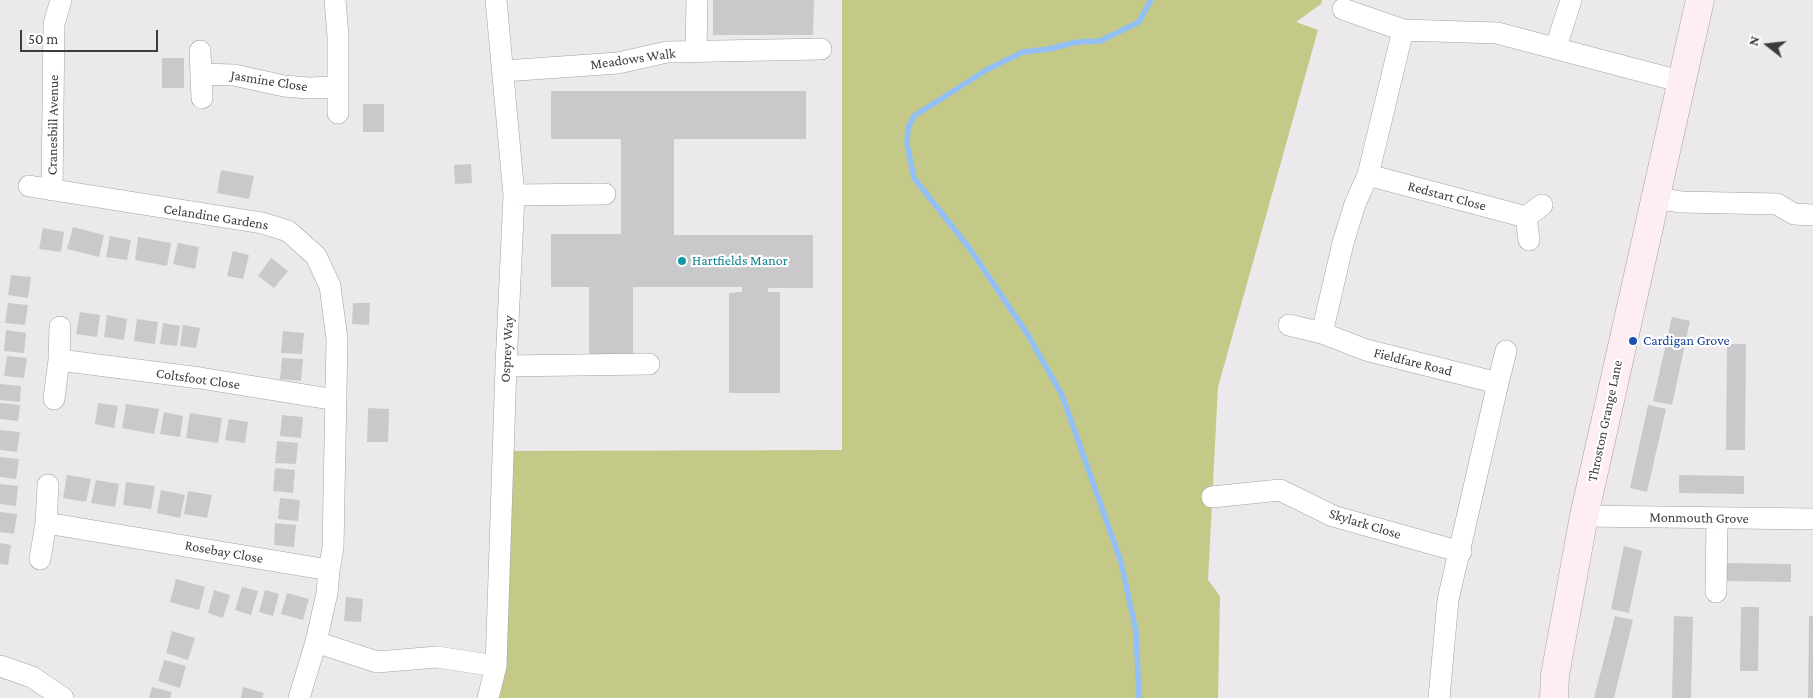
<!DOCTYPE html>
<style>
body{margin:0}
#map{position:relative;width:1813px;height:698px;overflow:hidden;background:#ebe9ec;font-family:"Crimson Pro",serif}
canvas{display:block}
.north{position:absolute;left:1743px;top:20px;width:50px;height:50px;-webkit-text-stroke:4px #fff;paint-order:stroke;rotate:286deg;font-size:14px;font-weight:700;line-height:20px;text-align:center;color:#3c3b3d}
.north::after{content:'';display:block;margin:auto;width:18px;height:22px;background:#3c3b3d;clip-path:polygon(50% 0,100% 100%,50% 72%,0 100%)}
.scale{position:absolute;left:20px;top:30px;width:138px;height:22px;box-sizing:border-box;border:2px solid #3c3b3d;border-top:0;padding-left:6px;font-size:15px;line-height:18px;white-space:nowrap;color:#3c3b3d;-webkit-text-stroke:4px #fff;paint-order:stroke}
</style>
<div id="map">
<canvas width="1813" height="698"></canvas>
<div class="north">N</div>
<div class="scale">50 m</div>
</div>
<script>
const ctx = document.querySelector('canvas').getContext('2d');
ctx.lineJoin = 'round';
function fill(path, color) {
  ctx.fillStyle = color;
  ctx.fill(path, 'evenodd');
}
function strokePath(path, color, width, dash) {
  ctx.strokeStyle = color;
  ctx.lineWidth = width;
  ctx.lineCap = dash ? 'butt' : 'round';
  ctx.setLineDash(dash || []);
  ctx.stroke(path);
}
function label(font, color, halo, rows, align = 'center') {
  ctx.font = font + ' "Crimson Pro",serif';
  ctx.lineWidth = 4.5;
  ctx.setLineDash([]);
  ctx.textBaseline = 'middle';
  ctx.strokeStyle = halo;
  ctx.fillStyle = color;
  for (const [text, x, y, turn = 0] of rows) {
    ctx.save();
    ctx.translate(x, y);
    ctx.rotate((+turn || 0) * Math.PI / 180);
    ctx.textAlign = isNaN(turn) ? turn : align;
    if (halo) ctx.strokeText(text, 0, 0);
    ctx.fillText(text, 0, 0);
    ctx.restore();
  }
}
fill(new Path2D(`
 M 842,0 L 1322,0 L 1321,4 L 1296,22 L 1318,30 L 1218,387 L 1208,580 L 1220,596 L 1218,698 L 491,698 L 508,451 L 842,450 Z`), '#c5c988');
strokePath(new Path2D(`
 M 1139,698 L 1136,631 L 1121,562 L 1062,395 L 1028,335 L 970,249 L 914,178 L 907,144 L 908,128 L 914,116 L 988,69 L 1023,52 L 1049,49 L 1077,42 L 1100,41 L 1139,22 L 1151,0`), '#92bff6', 5.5);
fill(new Path2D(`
 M 713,0 L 814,0 L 813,35 L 713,35 Z
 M 162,58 L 184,58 L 184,88 L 162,88 Z
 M 551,91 L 806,91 L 806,139 L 674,139 L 674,235 L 813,235 L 813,288 L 768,288 L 768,292 L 780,292 L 780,393 L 729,393 L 729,293 L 742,292 L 742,287 L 633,287 L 633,354 L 589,354 L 589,287 L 551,287 L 551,234 L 621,234 L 621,139 L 551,139 Z
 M 363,104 L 384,104 L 384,132 L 363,132 Z
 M 471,164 L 472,183 L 455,184 L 454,165 Z
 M 221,170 L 254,176 L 249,199 L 217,193 Z
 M 73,227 L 104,235 L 99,257 L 67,249 Z
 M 43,228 L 64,232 L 61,252 L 39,249 Z
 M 110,236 L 131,240 L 127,260 L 106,257 Z
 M 138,237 L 171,243 L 167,266 L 135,260 Z
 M 178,243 L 199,247 L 195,269 L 173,264 Z
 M 233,251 L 249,255 L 243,279 L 227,276 Z
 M 271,258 L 288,271 L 274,288 L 258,276 Z
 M 11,275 L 31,277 L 28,298 L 8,295 Z
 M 8,303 L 28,305 L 25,325 L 5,323 Z
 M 353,303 L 370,303 L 369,325 L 352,324 Z
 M 80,312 L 100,315 L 97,337 L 76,334 Z
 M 107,315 L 127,319 L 124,340 L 104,337 Z
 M 1672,317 L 1690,321 L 1672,405 L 1653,401 Z
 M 137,319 L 158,322 L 155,344 L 134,341 Z
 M 163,323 L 180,326 L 177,346 L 160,344 Z
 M 183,325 L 200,328 L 196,348 L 180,346 Z
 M 6,330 L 26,333 L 24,353 L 4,351 Z
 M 283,331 L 304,333 L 302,354 L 281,353 Z
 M 1727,344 L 1746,344 L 1745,450 L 1726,450 Z
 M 7,356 L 27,358 L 24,378 L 4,376 Z
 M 282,358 L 303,359 L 301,381 L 280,379 Z
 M 0,384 L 21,386 L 20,402 L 0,400 Z
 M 0,403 L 20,405 L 18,421 L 0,419 Z
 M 98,403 L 118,406 L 114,428 L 95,424 Z
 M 126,404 L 159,409 L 154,434 L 122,428 Z
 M 1648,405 L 1666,409 L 1647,492 L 1630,488 Z
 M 368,408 L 389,409 L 388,442 L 367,442 Z
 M 164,412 L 183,416 L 180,437 L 160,434 Z
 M 190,413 L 222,418 L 218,443 L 186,438 Z
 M 282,415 L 303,417 L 301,438 L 280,436 Z
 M 229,419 L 248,422 L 245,443 L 225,440 Z
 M 0,430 L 20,432 L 17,452 L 0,450 Z
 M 277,441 L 298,443 L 296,464 L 275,463 Z
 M 0,457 L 19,459 L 16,479 L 0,477 Z
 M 275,468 L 295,470 L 293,493 L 273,491 Z
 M 67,475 L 91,479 L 86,502 L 63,498 Z
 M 1679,475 L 1744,476 L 1744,494 L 1679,493 Z
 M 96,480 L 119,484 L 115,507 L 91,503 Z
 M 126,482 L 155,486 L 151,509 L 123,505 Z
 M 0,484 L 18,486 L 16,506 L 0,504 Z
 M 161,490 L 185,495 L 180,518 L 157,513 Z
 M 188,491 L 212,495 L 207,518 L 184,514 Z
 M 280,498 L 300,500 L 298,521 L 278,519 Z
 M 0,512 L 17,514 L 14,534 L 0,532 Z
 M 275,523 L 296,525 L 294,547 L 274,545 Z
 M 0,543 L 11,545 L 8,565 L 0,564 Z
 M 1624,546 L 1642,551 L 1629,613 L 1611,609 Z
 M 1727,563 L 1791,564 L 1791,582 L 1726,581 Z
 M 176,579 L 205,587 L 199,610 L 170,602 Z
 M 242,587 L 258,591 L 251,615 L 235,610 Z
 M 214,590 L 230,595 L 223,618 L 208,613 Z
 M 265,590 L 279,594 L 273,616 L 259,612 Z
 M 287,593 L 309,599 L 303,620 L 281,614 Z
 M 346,597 L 363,599 L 361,622 L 344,621 Z
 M 1741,607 L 1759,607 L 1758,671 L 1740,671 Z
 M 1615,616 L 1633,620 L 1623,661 L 1614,698 L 1594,698 Z
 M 1674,616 L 1693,617 L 1691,698 L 1672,698 Z
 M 1809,616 L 1813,616 L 1813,698 L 1808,698 Z
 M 172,631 L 195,638 L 188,660 L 166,653 Z
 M 164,660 L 186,666 L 180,688 L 158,681 Z
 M 152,687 L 172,692 L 170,698 L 149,698 Z
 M 243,687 L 264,693 L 262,698 L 241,698 Z`), '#c9c9cc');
const street = new Path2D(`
 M 1343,9 L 1403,30 L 1497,33 L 1683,82
 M 1403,30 L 1368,175 L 1355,204 L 1343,243 L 1322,333 L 1366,350 L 1498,383 L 1448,600 L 1439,698
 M 1556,47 L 1571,0
 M 200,51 L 202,98
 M 696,52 L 697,0
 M 504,71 L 618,63 L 667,52 L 821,49
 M 201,74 L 234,75 L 284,86 L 309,88 L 338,87 L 338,36 L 335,0
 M 338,113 L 338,87
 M 1368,175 L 1526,217
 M 29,186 L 262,223 L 288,231 L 316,256 L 330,286 L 337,339 L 333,548 L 329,570
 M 52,190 L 54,24 L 61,0
 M 514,195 L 605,194
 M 1654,198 L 1681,202 L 1777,204 L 1794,214 L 1813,215
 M 1529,240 L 1526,217 L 1542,205
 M 1289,325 L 1322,333
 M 59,360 L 200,378 L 336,400
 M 506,366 L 649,364
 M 1498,383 L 1506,351
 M 54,399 L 59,360 L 60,327
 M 1212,497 L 1280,490 L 1333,516 L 1461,552
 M 1584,516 L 1813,519
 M 46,523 L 329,570 L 327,593 L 316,642
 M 40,559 L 46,523 L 48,485
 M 1716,592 L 1717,518
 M 0,666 L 32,677 L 63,698
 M 299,698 L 316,642 L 377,662 L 437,657 L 496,666
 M 488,698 L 496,666 L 506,366 L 514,195 L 496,0`);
const secondary = new Path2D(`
 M 1554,698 L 1555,675 L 1584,516 L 1700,0`);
strokePath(street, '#a4a1a4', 22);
strokePath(secondary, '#a4a1a4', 29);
strokePath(street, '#fff', 21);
strokePath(secondary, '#feedf2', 28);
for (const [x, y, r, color] of [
 [682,261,5,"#0f9aa8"],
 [1633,341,5,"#1a4fb4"]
]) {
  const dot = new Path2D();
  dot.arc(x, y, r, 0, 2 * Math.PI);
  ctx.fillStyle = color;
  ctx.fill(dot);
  strokePath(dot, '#fff', 2);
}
label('14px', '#3c3b3d', '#fff', [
 ["Meadows Walk",633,59,-8],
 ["Jasmine Close",269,81,9],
 ["Cranesbill Avenue",53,125,-89],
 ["Redstart Close",1447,196,15],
 ["Celandine Gardens",216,217,9],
 ["Osprey Way",507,349,-87],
 ["Fieldfare Road",1413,362,14],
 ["Coltsfoot Close",198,379,8],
 ["Throston Grange Lane",1605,421,-78],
 ["Monmouth Grove",1699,518,1],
 ["Skylark Close",1365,524,17],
 ["Rosebay Close",224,552,10]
]);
label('14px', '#0d838f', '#fff', [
 ["Hartfields Manor",692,261]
], 'left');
label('14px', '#164399', '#fff', [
 ["Cardigan Grove",1643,341]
], 'left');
</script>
